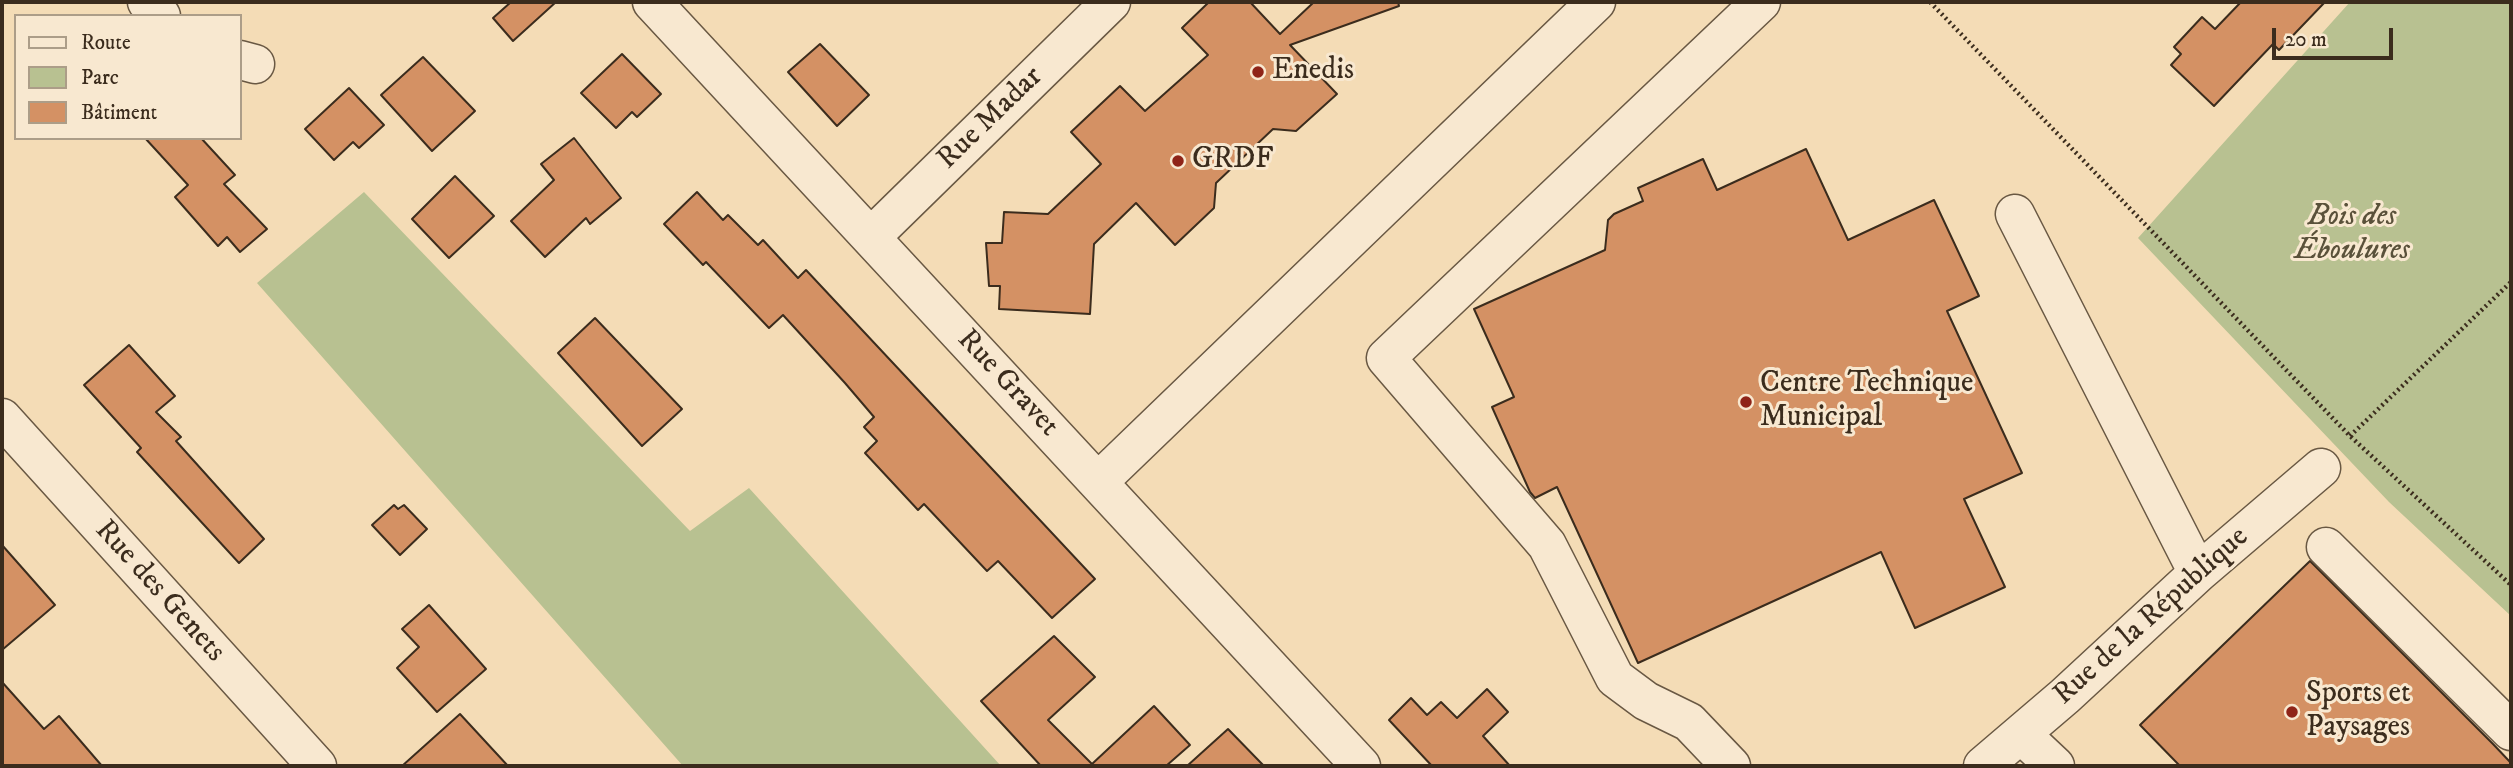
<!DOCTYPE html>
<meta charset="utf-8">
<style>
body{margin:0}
#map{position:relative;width:2513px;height:768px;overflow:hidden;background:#f4dcb6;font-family:"IM FELL DW Pica",serif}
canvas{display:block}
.frame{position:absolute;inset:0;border:4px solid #3b2c1d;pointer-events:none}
.legend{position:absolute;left:14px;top:14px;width:228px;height:126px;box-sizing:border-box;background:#f8e8d0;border:2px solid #ac9d88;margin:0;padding:9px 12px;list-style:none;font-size:21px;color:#3b2c1d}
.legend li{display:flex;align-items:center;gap:14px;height:35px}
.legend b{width:35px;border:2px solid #ac9d88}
.scale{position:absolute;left:2272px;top:28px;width:121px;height:32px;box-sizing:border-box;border:4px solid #3b2c1d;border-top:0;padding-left:9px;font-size:21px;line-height:24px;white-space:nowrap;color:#3b2c1d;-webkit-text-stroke:5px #f8e8d0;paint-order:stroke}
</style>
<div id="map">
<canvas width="2513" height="768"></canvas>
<div class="frame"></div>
<ul class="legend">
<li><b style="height:9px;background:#f8e8d0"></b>Route</li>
<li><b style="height:19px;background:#b8c191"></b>Parc</li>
<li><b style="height:19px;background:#d49164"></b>Bâtiment</li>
</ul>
<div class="scale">20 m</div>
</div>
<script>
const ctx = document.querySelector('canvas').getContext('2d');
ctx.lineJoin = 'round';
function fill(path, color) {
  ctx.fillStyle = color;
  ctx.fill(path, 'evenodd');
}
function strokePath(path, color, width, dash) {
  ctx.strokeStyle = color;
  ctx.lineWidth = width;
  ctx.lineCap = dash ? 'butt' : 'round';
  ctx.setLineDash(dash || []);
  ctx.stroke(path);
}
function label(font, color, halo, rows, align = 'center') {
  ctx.font = font + ' "IM FELL DW Pica",serif';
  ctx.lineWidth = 6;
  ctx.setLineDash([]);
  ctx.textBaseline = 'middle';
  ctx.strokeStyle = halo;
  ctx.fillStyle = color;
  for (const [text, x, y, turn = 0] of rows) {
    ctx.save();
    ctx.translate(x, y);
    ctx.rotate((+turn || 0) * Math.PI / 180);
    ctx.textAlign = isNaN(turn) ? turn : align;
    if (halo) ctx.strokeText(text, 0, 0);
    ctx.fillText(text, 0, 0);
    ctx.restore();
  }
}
fill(new Path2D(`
 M 2350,2 L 2511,2 L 2511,616 L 2389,502 L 2138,238 Z
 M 364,192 L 690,531 L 749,488 L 1001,766 L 683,766 L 257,283 Z`), '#b8c191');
const building = new Path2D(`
 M 511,2 L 556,2 L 513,41 L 493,18 Z
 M 1209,2 L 1250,2 L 1280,34 L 1314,2 L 1398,2 L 1399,6 L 1290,45 L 1337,94 L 1296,131 L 1273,129 L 1216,183 L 1214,208 L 1175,245 L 1136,203 L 1094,244 L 1090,314 L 999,309 L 1000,286 L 989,286 L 986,243 L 1002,243 L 1004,212 L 1048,214 L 1101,164 L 1071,132 L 1120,86 L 1145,111 L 1208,55 L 1182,28 Z
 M 2241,2 L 2325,2 L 2279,50 L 2273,44 L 2214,106 L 2171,65 L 2181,54 L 2174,47 L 2202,17 L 2215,29 Z
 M 820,44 L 869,95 L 837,126 L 788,72 Z
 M 622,54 L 661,94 L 637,117 L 632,112 L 616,128 L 581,93 Z
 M 423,57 L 475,111 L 432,151 L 381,95 Z
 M 349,88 L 384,125 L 359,148 L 353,142 L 334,160 L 305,129 Z
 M 145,138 L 201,138 L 235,175 L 224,184 L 267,229 L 240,252 L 227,237 L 218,246 L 175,197 L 188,185 Z
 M 574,138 L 621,198 L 590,224 L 586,218 L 545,257 L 511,221 L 554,180 L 541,164 Z
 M 1806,149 L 1848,240 L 1934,200 L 1979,296 L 1947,311 L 2022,473 L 1964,499 L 2005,587 L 1915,628 L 1881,552 L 1638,663 L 1557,487 L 1535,498 L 1530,492 L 1492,407 L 1514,397 L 1474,309 L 1605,250 L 1608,220 L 1614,214 L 1643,201 L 1638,188 L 1703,159 L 1717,190 Z
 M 455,176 L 494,216 L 449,258 L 412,219 Z
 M 697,192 L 723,220 L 728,215 L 758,245 L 763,240 L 798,278 L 806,270 L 1095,579 L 1052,618 L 998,561 L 987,571 L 924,504 L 918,510 L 865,453 L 877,441 L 864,427 L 874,417 L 845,383 L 783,315 L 769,328 L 706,262 L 703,265 L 664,224 Z
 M 595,318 L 682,409 L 642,446 L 558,353 Z
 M 129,345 L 175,396 L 156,412 L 181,437 L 176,441 L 264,539 L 239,563 L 137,452 L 141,448 L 84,385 Z
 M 394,505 L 398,509 L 404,505 L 427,529 L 400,555 L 372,525 Z
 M 2,545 L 55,605 L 2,650 Z
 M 2310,561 L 2493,744 L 2511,763 L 2511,766 L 2180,766 L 2140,725 Z
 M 429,605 L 486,669 L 437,712 L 397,668 L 419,647 L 402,629 Z
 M 1054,636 L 1095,677 L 1048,720 L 1092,764 L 1154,706 L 1190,745 L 1166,766 L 1041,766 L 981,701 Z
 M 2,682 L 44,729 L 59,716 L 102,766 L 2,766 Z
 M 1487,689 L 1508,712 L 1483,736 L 1510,766 L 1432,766 L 1389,720 L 1411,698 L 1427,715 L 1441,702 L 1457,718 Z
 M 460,714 L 508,766 L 402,766 Z
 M 1228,729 L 1264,766 L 1187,766 Z`);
fill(building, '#d49164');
strokePath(building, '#3b2c1d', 2);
const minor = new Path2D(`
 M 147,2 L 161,16
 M 652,2 L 1361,766
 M 240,60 L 255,64
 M 2015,214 L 2198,573
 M 871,237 L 1111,2
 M 2,418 L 317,766
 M 1098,482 L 1596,2
 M 2326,547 L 2511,731
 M 2021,734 L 2055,766
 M 1731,766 L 1689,722 L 1646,701 L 1615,678 L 1547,545 L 1386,358 L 1761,2
 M 1983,766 L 2065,696 L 2198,573 L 2321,468`);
strokePath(minor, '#695843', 41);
strokePath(new Path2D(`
 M 1930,2 L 2350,436 L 2511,585
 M 2350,436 L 2511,282`), '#3b2c1d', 4.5, [2, 3.5]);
strokePath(minor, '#f8e8d0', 38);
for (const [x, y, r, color] of [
 [1258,72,7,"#8f2418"],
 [1178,161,7,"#8f2418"],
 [1746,402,7,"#8f2418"],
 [2292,712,7,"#8f2418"]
]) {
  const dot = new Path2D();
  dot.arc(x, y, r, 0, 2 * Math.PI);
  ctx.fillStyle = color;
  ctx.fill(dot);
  strokePath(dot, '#f8e8d0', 2.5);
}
label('30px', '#3b2c1d', '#f8e8d0', [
 ["Enedis",1272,72],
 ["GRDF",1192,161],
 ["Centre Technique",1760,385],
 ["Municipal",1760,419],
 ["Sports et",2306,695],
 ["Paysages",2306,729]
], 'left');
label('30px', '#3b2c1d', '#f8e8d0', [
 ["Rue Madar",991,119,-44],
 ["Rue Gravet",1007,384,47],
 ["Rue des Genets",159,592,48],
 ["Rue de la République",2152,617,-42]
]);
label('italic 30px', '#5a513a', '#f8e8d0', [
 ["Bois des",2352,218],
 ["Éboulures",2352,252]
]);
</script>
